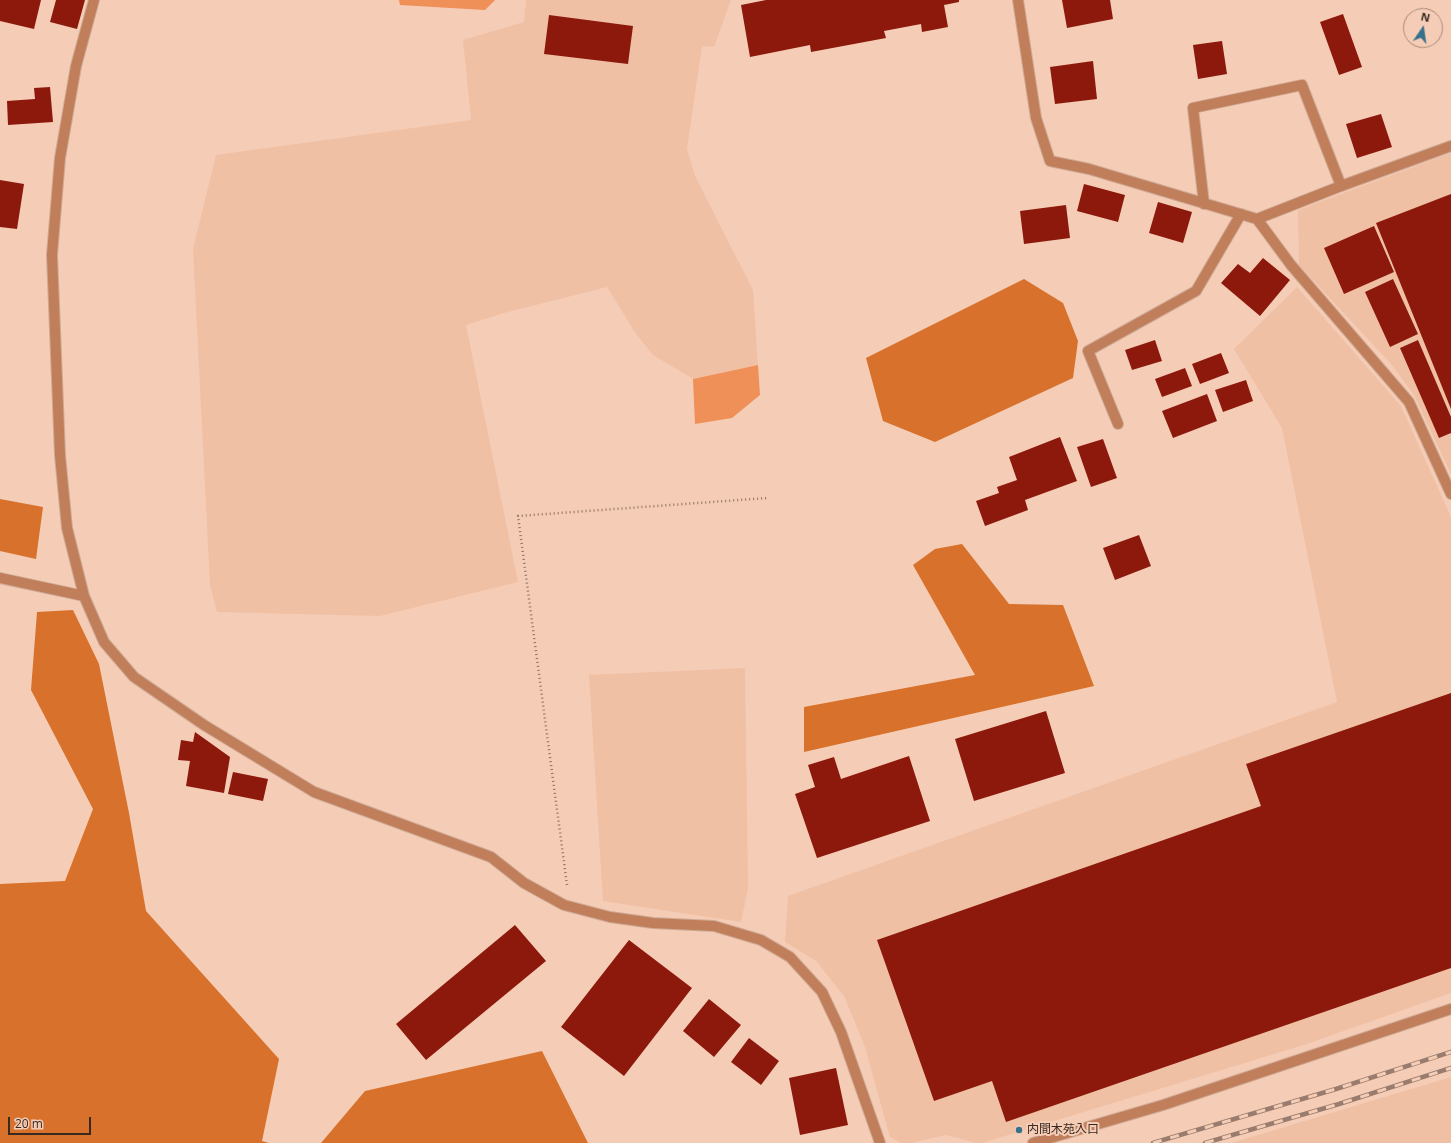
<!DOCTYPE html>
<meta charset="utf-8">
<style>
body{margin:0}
#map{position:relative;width:1451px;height:1143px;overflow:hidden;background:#f5ccb5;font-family:"Open Sans",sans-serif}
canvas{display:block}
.north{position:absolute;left:1403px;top:8px;width:40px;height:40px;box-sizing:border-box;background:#f5ccb5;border:1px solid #aa8b7a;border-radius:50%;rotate:13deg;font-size:11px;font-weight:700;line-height:16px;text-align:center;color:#392921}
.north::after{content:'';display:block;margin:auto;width:14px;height:18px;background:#39718b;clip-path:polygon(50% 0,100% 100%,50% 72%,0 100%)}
.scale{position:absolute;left:8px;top:1117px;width:83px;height:18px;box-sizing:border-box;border:2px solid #392921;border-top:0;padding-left:5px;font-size:12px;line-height:14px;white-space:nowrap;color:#392921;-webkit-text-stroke:3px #f5ccb5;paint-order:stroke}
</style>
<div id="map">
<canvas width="1451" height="1143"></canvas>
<div class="north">N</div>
<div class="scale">20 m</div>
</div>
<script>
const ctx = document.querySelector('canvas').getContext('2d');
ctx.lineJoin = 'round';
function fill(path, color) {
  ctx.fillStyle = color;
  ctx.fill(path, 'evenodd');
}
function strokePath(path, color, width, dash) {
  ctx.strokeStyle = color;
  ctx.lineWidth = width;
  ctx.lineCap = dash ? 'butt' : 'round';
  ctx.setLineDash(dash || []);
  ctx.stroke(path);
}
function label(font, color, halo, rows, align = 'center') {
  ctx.font = font + ' "Open Sans","Noto Sans JP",sans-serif';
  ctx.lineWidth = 4;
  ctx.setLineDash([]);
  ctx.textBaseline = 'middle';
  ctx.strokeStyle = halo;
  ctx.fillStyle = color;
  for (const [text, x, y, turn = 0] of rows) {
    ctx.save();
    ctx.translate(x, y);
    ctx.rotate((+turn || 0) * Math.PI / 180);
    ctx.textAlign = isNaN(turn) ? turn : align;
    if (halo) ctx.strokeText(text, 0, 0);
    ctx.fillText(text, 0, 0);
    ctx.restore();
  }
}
fill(new Path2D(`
 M 526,0 L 731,0 L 714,47 L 702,46 L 687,149 L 695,176 L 753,290 L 758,365 L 693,379 L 653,355 L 636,334 L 607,287 L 504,313 L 466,325 L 518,582 L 380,616 L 217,612 L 210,585 L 193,249 L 216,155 L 471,120 L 463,40 L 524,22 Z
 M 1451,153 L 1451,474 L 1414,395 L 1391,364 L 1299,265 L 1298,210 Z
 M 1297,287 L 1401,406 L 1451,517 L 1451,993 L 1307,1044 L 982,1143 L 977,1143 L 946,1135 L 912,1143 L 901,1143 L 890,1137 L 865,1047 L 844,996 L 816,961 L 785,942 L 788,896 L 1337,702 L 1282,428 L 1234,349 Z
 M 745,668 L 748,888 L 741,922 L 603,901 L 589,675 Z
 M 1451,1077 L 1451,1143 L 1231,1143 Z`), '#f0c0a5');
fill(new Path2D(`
 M 399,0 L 495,0 L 485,10 L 400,5 Z
 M 758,365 L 760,395 L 732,418 L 695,424 L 693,379 Z`), '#ee9057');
fill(new Path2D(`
 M 1024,279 L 1063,303 L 1078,341 L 1073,378 L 935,442 L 883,421 L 866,358 Z
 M 0,499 L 43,507 L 36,559 L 0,551 Z
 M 962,544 L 1009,604 L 1063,605 L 1094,686 L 804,752 L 804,707 L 975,675 L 913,565 L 935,549 Z
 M 73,610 L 99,664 L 129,813 L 146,911 L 279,1059 L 262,1141 L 269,1143 L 0,1143 L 0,884 L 65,881 L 93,809 L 31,690 L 37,612 Z
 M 542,1051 L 588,1143 L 321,1143 L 365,1091 Z`), '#d7712b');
fill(new Path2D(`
 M 0,0 L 41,0 L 34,29 L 0,21 Z
 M 56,0 L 85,0 L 77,29 L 50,22 Z
 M 766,0 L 959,0 L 959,2 L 944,5 L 948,27 L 922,32 L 921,24 L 884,31 L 886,38 L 811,52 L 810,45 L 750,57 L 741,5 Z
 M 1062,0 L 1110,0 L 1113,19 L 1067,28 Z
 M 1343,14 L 1362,67 L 1339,75 L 1320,22 Z
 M 549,15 L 633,26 L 628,64 L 544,54 Z
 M 1222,41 L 1227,74 L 1198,79 L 1193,45 Z
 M 1093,61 L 1097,99 L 1055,104 L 1050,67 Z
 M 50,87 L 53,122 L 8,125 L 7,101 L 35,99 L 34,88 Z
 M 1381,114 L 1392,147 L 1357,158 L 1346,124 Z
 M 0,180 L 24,184 L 17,229 L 0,227 Z
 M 1084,184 L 1125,195 L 1118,222 L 1077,211 Z
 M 1451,194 L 1451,409 L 1376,223 Z
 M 1158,202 L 1192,212 L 1183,243 L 1149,233 Z
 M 1066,205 L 1070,238 L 1024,244 L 1020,211 Z
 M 1374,226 L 1394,272 L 1344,294 L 1324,248 Z
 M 1263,258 L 1290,280 L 1260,316 L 1221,283 L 1238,264 L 1250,273 Z
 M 1393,279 L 1418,334 L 1390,347 L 1365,292 Z
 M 1155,340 L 1162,361 L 1132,370 L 1125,350 Z
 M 1418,340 L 1451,417 L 1451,433 L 1439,438 L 1400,348 Z
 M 1221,353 L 1229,373 L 1200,384 L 1192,364 Z
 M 1185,368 L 1192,386 L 1162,397 L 1155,379 Z
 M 1246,380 L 1253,401 L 1223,412 L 1215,390 Z
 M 1207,394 L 1217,421 L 1173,438 L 1162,411 Z
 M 1060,437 L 1077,481 L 1025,500 L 1028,510 L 985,526 L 976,501 L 999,493 L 997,487 L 1017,480 L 1009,457 Z
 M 1103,439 L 1117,478 L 1091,487 L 1077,447 Z
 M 1139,535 L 1151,566 L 1115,580 L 1103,548 Z
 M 1451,693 L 1451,968 L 1006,1122 L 992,1081 L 934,1101 L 877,940 L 1261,806 L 1246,764 Z
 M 1046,711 L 1065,773 L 974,801 L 955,739 Z
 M 195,732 L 230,757 L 224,793 L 186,786 L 190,761 L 178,760 L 181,740 L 193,742 Z
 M 909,756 L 930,821 L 817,858 L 795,794 L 815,787 L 808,765 L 834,757 L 841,779 Z
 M 233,772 L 268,779 L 263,801 L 228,794 Z
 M 515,925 L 546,961 L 426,1060 L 396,1024 Z
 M 629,940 L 692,988 L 624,1076 L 561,1027 Z
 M 709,999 L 741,1025 L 714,1057 L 683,1031 Z
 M 749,1038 L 779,1061 L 761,1085 L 731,1062 Z
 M 836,1068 L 848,1125 L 800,1135 L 789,1078 Z`), '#8c190c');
const service = new Path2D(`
 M 1118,424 L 1088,351 L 1196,291 L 1241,214`);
const minor = new Path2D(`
 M 94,0 L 76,66 L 60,158 L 52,255 L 60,455 L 67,528 L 84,596 L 104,642 L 134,677 L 204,725 L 314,792 L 491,857 L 524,883 L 564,905 L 610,917 L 653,923 L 714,926 L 761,940 L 790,957 L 822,992 L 841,1032 L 880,1143
 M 1018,0 L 1036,118 L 1050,161 L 1089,169 L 1257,219 L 1341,186 L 1451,146
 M 1204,204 L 1193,108 L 1302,85 L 1341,186
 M 1257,219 L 1291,265 L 1409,402 L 1451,494
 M 0,578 L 84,596
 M 1033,1143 L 1163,1105 L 1451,1009`);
strokePath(service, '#cfab97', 12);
strokePath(minor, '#cfab97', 12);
strokePath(new Path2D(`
 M 567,885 L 518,516 L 767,498`), '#8e7264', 2.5, [1, 3]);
strokePath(service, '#c07f5a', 10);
strokePath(minor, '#c07f5a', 10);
const rail = new Path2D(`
 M 1153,1143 L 1336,1089 L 1451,1052
 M 1205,1143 L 1339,1104 L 1451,1068`);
strokePath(rail, '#997c6d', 4.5);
strokePath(rail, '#f5ccb5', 3, [9]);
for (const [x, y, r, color] of [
 [1019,1130,4,"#39718b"]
]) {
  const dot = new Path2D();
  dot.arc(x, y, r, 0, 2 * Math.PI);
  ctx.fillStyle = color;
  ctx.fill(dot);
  strokePath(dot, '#f5ccb5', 1.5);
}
label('12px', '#392921', '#f5ccb5', [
 ["内間木苑入口",1027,1130]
], 'left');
</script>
